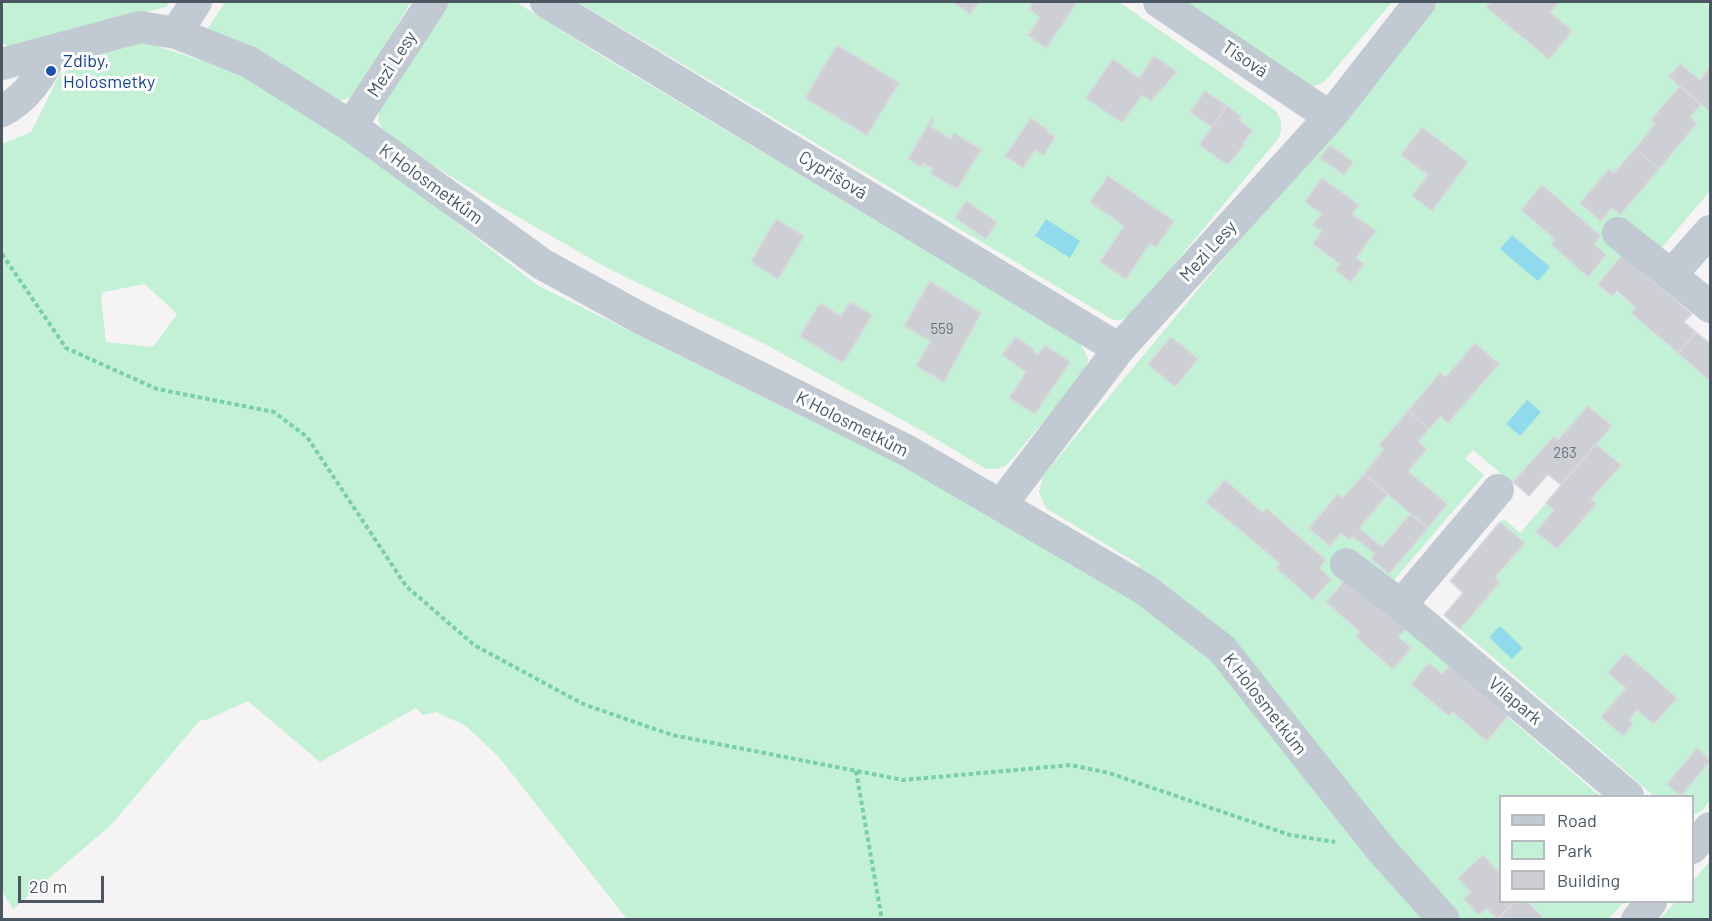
<!DOCTYPE html>
<meta charset="utf-8">
<style>
body{margin:0}
#map{position:relative;width:1712px;height:921px;overflow:hidden;background:#f5f3f3;font-family:Barlow,sans-serif}
canvas{display:block}
.frame{position:absolute;inset:0;border:3px solid #4a5661;pointer-events:none}
.legend{position:absolute;left:1499px;top:795px;width:195px;height:108px;box-sizing:border-box;background:#fff;border:2px solid #b7bbc0;margin:0;padding:8px 10px;list-style:none;font-size:18px;color:#4a5661}
.legend li{display:flex;align-items:center;gap:12px;height:30px}
.legend b{width:30px;border:2px solid #b7bbc0}
.scale{position:absolute;left:18px;top:876px;width:86px;height:27px;box-sizing:border-box;border:3px solid #4a5661;border-top:0;padding-left:8px;font-size:18px;line-height:21px;white-space:nowrap;color:#4a5661;-webkit-text-stroke:4px #fff;paint-order:stroke}
</style>
<div id="map">
<canvas width="1712" height="921"></canvas>
<div class="frame"></div>
<ul class="legend">
<li><b style="height:8px;background:#c1cad2"></b>Road</li>
<li><b style="height:16px;background:#c3f1d5"></b>Park</li>
<li><b style="height:16px;background:#cdcfd5"></b>Building</li>
</ul>
<div class="scale">20 m</div>
</div>
<script>
const ctx = document.querySelector('canvas').getContext('2d');
ctx.lineJoin = 'round';
function fill(path, color) {
  ctx.fillStyle = color;
  ctx.fill(path, 'evenodd');
}
function strokePath(path, color, width, dash) {
  ctx.strokeStyle = color;
  ctx.lineWidth = width;
  ctx.lineCap = dash ? 'butt' : 'round';
  ctx.setLineDash(dash || []);
  ctx.stroke(path);
}
function label(font, color, halo, rows, align = 'center') {
  ctx.font = font + ' Barlow,sans-serif';
  ctx.lineWidth = 6;
  ctx.setLineDash([]);
  ctx.textBaseline = 'middle';
  ctx.strokeStyle = halo;
  ctx.fillStyle = color;
  for (const [text, x, y, turn = 0] of rows) {
    ctx.save();
    ctx.translate(x, y);
    ctx.rotate((+turn || 0) * Math.PI / 180);
    ctx.textAlign = isNaN(turn) ? turn : align;
    if (halo) ctx.strokeText(text, 0, 0);
    ctx.fillText(text, 0, 0);
    ctx.restore();
  }
}
fill(new Path2D(`
 M 2,2 L 170,2 L 166,7 L 10,48 L 2,43 Z
 M 225,2 L 411,2 L 359,91 L 353,97 L 339,101 L 207,30 Z
 M 446,2 L 516,2 L 597,53 L 1080,343 L 1088,358 L 1086,371 L 1007,465 L 997,469 L 986,469 L 926,433 L 765,344 L 607,268 L 497,205 L 386,136 L 378,121 L 380,106 Z
 M 578,2 L 1119,2 L 1276,111 C 1282,120 1283,129 1278,139 L 1131,316 L 1121,320 L 1113,320 Z
 M 1181,2 L 1392,2 L 1325,81 L 1320,84 L 1308,87 Z
 M 1437,2 L 1710,2 L 1710,191 L 1659,251 L 1619,217 L 1602,237 L 1622,255 L 1597,284 L 1612,297 L 1616,292 L 1636,309 L 1632,314 L 1710,381 L 1710,800 L 1702,811 L 1693,815 L 1692,796 L 1654,796 L 1460,629 L 1500,582 L 1495,577 L 1524,543 L 1500,522 L 1504,519 L 1520,533 L 1546,503 L 1554,511 L 1536,532 L 1557,550 L 1596,504 L 1591,500 L 1620,466 L 1596,445 L 1612,427 L 1588,406 L 1558,440 L 1553,436 L 1512,483 L 1473,450 L 1465,459 L 1484,475 L 1389,586 L 1343,548 L 1329,563 L 1347,578 L 1326,602 L 1360,632 L 1356,637 L 1393,669 L 1411,648 L 1398,637 L 1406,629 L 1449,666 L 1442,675 L 1412,685 L 1448,716 L 1453,712 L 1487,741 L 1508,717 L 1600,796 L 1500,796 L 1500,902 L 1624,902 L 1608,919 L 1461,919 L 1425,875 L 1135,572 L 1140,565 L 1046,508 L 1039,492 L 1043,476 Z
 M 133,38 L 257,79 L 327,122 L 537,285 L 940,484 L 1110,580 L 1217,662 L 1429,919 L 627,919 L 498,756 L 466,726 L 436,712 L 423,715 L 416,708 L 320,762 L 248,701 L 206,720 L 200,720 L 112,824 L 13,909 L 2,891 L 2,144 L 31,132 L 60,74 ZM 145,284 L 177,314 L 153,347 L 106,342 L 101,297 L 103,292 Z
 M 1710,861 L 1710,919 L 1660,919 L 1675,902 L 1692,902 L 1693,881 Z`), '#c3f1d5');
fill(new Path2D(`
 M 1046,219 L 1080,241 L 1070,258 L 1035,236 Z
 M 1512,235 L 1550,267 L 1538,281 L 1500,249 Z
 M 1527,400 L 1541,412 L 1520,436 L 1506,424 Z
 M 1500,626 L 1523,648 L 1512,659 L 1489,637 Z`), '#90daee');
const building = new Path2D(`
 M 953,2 L 979,2 L 970,14 Z
 M 1034,2 L 1073,2 L 1076,4 L 1046,48 L 1026,34 L 1029,34 L 1040,17 L 1031,10 L 1028,11 Z
 M 1491,2 L 1559,2 L 1550,12 L 1572,31 L 1549,59 L 1486,7 Z
 M 837,45 L 899,83 L 867,135 L 805,98 Z
 M 1154,56 L 1177,72 L 1151,101 L 1142,95 L 1122,123 L 1086,98 L 1113,59 L 1139,78 Z
 M 1680,64 L 1700,80 L 1710,67 L 1710,108 L 1709,111 L 1669,77 Z
 M 1680,86 L 1701,104 L 1690,117 L 1697,123 L 1659,169 L 1635,149 L 1655,124 L 1651,120 Z
 M 1205,91 L 1227,106 L 1212,127 L 1190,112 Z
 M 1227,106 L 1242,117 L 1239,120 L 1253,130 L 1243,143 L 1245,144 L 1228,165 L 1199,145 Z
 M 932,118 L 934,119 L 930,126 L 951,139 L 954,133 L 980,149 L 982,148 L 957,189 L 930,173 L 933,169 L 923,163 L 921,167 L 908,159 Z
 M 1031,118 L 1048,130 L 1047,132 L 1055,137 L 1044,155 L 1035,150 L 1023,168 L 1005,156 Z
 M 1422,127 L 1468,162 L 1432,211 L 1412,196 L 1428,175 L 1401,155 Z
 M 1330,145 L 1353,162 L 1344,175 L 1320,158 Z
 M 1635,149 L 1659,169 L 1620,215 L 1612,208 L 1601,221 L 1580,203 L 1609,169 L 1614,173 Z
 M 1108,176 L 1174,221 L 1156,247 L 1150,243 L 1126,279 L 1100,262 L 1124,226 L 1090,202 Z
 M 1322,178 L 1359,205 L 1352,214 L 1376,231 L 1356,258 L 1364,264 L 1351,282 L 1335,270 L 1340,264 L 1313,244 L 1322,231 L 1313,225 L 1322,214 L 1305,202 Z
 M 1542,185 L 1601,236 L 1594,244 L 1606,255 L 1588,277 L 1551,244 L 1555,239 L 1521,210 Z
 M 966,201 L 997,222 L 986,239 L 955,218 Z
 M 776,219 L 804,236 L 778,279 L 751,262 Z
 M 1622,255 L 1692,314 L 1684,322 L 1696,332 L 1678,353 L 1631,313 L 1636,308 L 1617,291 L 1612,296 L 1598,284 Z
 M 930,281 L 981,313 L 944,382 L 916,366 L 931,341 L 904,326 Z
 M 850,302 L 872,315 L 843,363 L 800,336 L 820,303 L 841,316 Z
 M 1696,332 L 1709,343 L 1710,341 L 1710,381 L 1678,353 Z
 M 1016,337 L 1034,349 L 1033,351 L 1038,355 L 1045,345 L 1070,362 L 1035,414 L 1009,398 L 1026,372 L 1002,355 Z
 M 1171,337 L 1198,359 L 1175,387 L 1148,364 Z
 M 1475,343 L 1499,364 L 1448,423 L 1441,416 L 1429,429 L 1408,411 L 1440,373 L 1446,377 Z
 M 1588,406 L 1612,426 L 1561,485 L 1548,474 L 1529,496 L 1513,482 L 1554,436 L 1558,440 Z
 M 1408,411 L 1429,429 L 1418,442 L 1427,449 L 1408,471 L 1447,504 L 1428,528 L 1364,474 L 1384,449 L 1379,445 Z
 M 1596,444 L 1621,465 L 1591,499 L 1596,504 L 1557,549 L 1536,532 L 1554,510 L 1546,503 Z
 M 1364,474 L 1388,494 L 1359,528 L 1382,547 L 1410,514 L 1428,528 L 1389,574 L 1371,559 L 1375,554 L 1353,536 L 1349,540 L 1341,533 L 1330,546 L 1309,528 L 1338,494 L 1343,498 Z
 M 1225,480 L 1263,513 L 1267,509 L 1326,560 L 1319,568 L 1331,579 L 1313,600 L 1276,568 L 1280,563 L 1206,502 Z
 M 1500,522 L 1525,543 L 1495,577 L 1500,582 L 1460,629 L 1444,615 L 1463,593 L 1450,581 Z
 M 1347,578 L 1406,629 L 1398,637 L 1411,648 L 1393,669 L 1356,637 L 1360,632 L 1326,602 Z
 M 1625,653 L 1677,698 L 1654,724 L 1637,710 L 1629,720 L 1633,724 L 1623,736 L 1601,717 L 1626,688 L 1608,673 Z
 M 1429,663 L 1442,674 L 1450,666 L 1508,716 L 1487,741 L 1453,712 L 1449,716 L 1411,684 Z
 M 1697,748 L 1710,761 L 1681,796 L 1667,784 Z
 M 1483,855 L 1500,873 L 1500,902 L 1515,902 L 1497,919 L 1486,908 L 1479,915 L 1464,899 L 1471,892 L 1458,878 Z
 M 1515,902 L 1528,902 L 1545,920 L 1498,920 Z`);
fill(building, '#cdcfd5');
strokePath(building, '#d7d9de', 1.5);
strokePath(new Path2D(`
 M 2,254 L 66,348 L 157,389 L 274,412 L 307,437 L 406,586 L 474,645 L 583,704 L 672,735 L 903,780 L 1071,765 L 1109,773 L 1290,835 L 1335,842
 M 856,771 L 882,920`), '#7ad0a6', 4, [4.5, 3]);
strokePath(new Path2D(`
 M 546,2 L 1119,349
 M 1159,2 L 1330,117
 M 176,33 L 196,2
 M 2,64 L 140,27 L 176,33 L 249,62 L 351,126 L 542,264 L 642,319 L 906,450 L 1144,589 L 1222,649 L 1379,847 L 1444,920
 M 2,111 C 25,99 42,76 52,51
 M 351,126 L 432,2
 M 1710,231 L 1671,275 L 1710,307
 M 1618,233 L 1671,275
 M 1001,505 L 1119,349 L 1330,117 L 1420,2
 M 1346,564 L 1401,605 L 1628,796
 M 1401,605 L 1498,490
 M 1692,848 L 1710,828
 M 1637,920 L 1651,902`), '#c1cad2', 32);
for (const [x, y, r, color] of [
 [51,71,6,"#1a4fb4"]
]) {
  const dot = new Path2D();
  dot.arc(x, y, r, 0, 2 * Math.PI);
  ctx.fillStyle = color;
  ctx.fill(dot);
  strokePath(dot, '#fff', 2);
}
label('15px', '#6b747e', null, [
 ["559",942,329],
 ["263",1565,453]
]);
label('18px', '#4a5661', '#fff', [
 ["Tisová",1245,59,34],
 ["Mezi Lesy",392,64,-57],
 ["Cypřišová",833,175,31],
 ["K Holosmetkům",431,184,36],
 ["Mezi Lesy",1208,251,-48],
 ["K Holosmetkům",852,424,27],
 ["Vilapark",1515,701,40],
 ["K Holosmetkům",1265,704,52]
]);
label('18px', '#164399', '#fff', [
 ["Zdiby,",63,61],
 ["Holosmetky",63,82]
], 'left');
</script>
